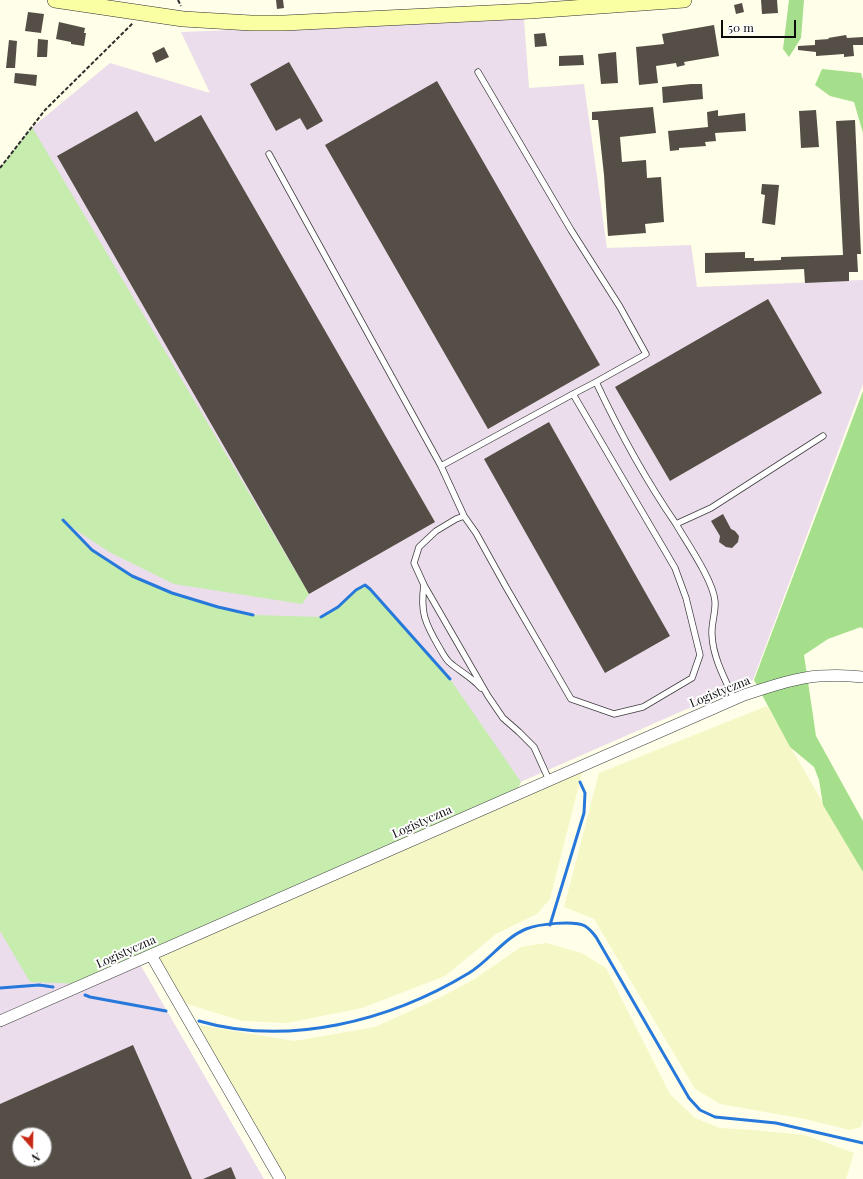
<!DOCTYPE html>
<style>
body{margin:0}
#map{position:relative;width:863px;height:1179px;overflow:hidden;background:#fffee8;font-family:"Playfair Display",serif}
canvas{display:block}
.north{position:absolute;left:12px;top:1127px;width:40px;height:40px;box-sizing:border-box;background:#fff;border:1px solid #9d9d9d;border-radius:50%;rotate:160deg;font-size:11px;font-weight:700;line-height:16px;text-align:center;color:#0b0b0b}
.north::after{content:'';display:block;margin:auto;width:14px;height:18px;background:#c82816;clip-path:polygon(50% 0,100% 100%,50% 72%,0 100%)}
.scale{position:absolute;left:721px;top:20px;width:75px;height:18px;box-sizing:border-box;border:2px solid #0b0b0b;border-top:0;padding-left:5px;font-size:12px;line-height:14px;white-space:nowrap;color:#0b0b0b;-webkit-text-stroke:3px #fff;paint-order:stroke}
</style>
<div id="map">
<canvas width="863" height="1179"></canvas>
<div class="north">N</div>
<div class="scale">50 m</div>
</div>
<script>
const ctx = document.querySelector('canvas').getContext('2d');
ctx.lineJoin = 'round';
function fill(path, color) {
  ctx.fillStyle = color;
  ctx.fill(path, 'evenodd');
}
function strokePath(path, color, width, dash) {
  ctx.strokeStyle = color;
  ctx.lineWidth = width;
  ctx.lineCap = dash ? 'butt' : 'round';
  ctx.setLineDash(dash || []);
  ctx.stroke(path);
}
function label(font, color, halo, rows, align = 'center') {
  ctx.font = font + ' "Playfair Display",serif';
  ctx.lineWidth = 4;
  ctx.setLineDash([]);
  ctx.textBaseline = 'middle';
  ctx.strokeStyle = halo;
  ctx.fillStyle = color;
  for (const [text, x, y, turn = 0] of rows) {
    ctx.save();
    ctx.translate(x, y);
    ctx.rotate((+turn || 0) * Math.PI / 180);
    ctx.textAlign = isNaN(turn) ? turn : align;
    if (halo) ctx.strokeText(text, 0, 0);
    ctx.fillText(text, 0, 0);
    ctx.restore();
  }
}
fill(new Path2D(`
 M 524,19 L 529,88 L 584,84 L 607,248 L 691,245 L 697,287 L 863,280 L 863,384 L 753,680 L 133,952 L 264,1179 L 0,1179 L 0,168 L 29,130 L 110,63 L 210,93 L 181,32 ZM 20,1135 L 44,1135 L 44,1159 L 20,1159 Z`), '#ebddeb');
fill(new Path2D(`
 M 767,706 L 863,872 L 863,1118 L 861,1127 L 850,1130 L 805,1119 L 720,1104 L 695,1089 L 594,919 L 564,907 L 599,773 Z
 M 584,765 L 550,899 L 537,914 L 496,934 L 445,976 L 362,1008 L 287,1023 L 242,1021 L 181,1002 L 158,956 Z
 M 546,943 L 582,953 L 606,968 L 670,1094 L 695,1118 L 720,1128 L 754,1130 L 805,1135 L 854,1153 L 846,1179 L 284,1179 L 198,1025 L 294,1041 L 375,1027 L 441,997 L 473,980 L 521,947 Z`), '#f5f8c6');
fill(new Path2D(`
 M 32,127 L 309,594 L 302,604 L 174,584 L 111,553 L 65,523 L 92,550 L 132,576 L 172,593 L 218,607 L 253,615 L 321,617 L 338,607 L 356,590 L 365,585 L 370,589 L 450,679 L 521,782 L 515,795 L 84,984 L 30,982 L 0,931 L 0,168 Z`), '#c6edae');
fill(new Path2D(`
 M 789,0 L 804,0 L 801,38 L 789,57 L 783,49 Z
 M 822,69 L 861,73 L 863,80 L 863,133 L 854,102 L 830,96 L 815,85 Z
 M 863,391 L 863,629 L 861,627 L 828,639 L 804,655 L 816,736 L 863,821 L 863,872 L 823,805 L 819,780 L 814,767 L 790,747 L 754,680 Z`), '#a5df8c');
strokePath(new Path2D(`
 M 63,520 L 92,550 L 132,576 L 172,593 L 218,607 L 253,615
 M 321,617 L 338,607 L 356,590 L 365,585 L 370,589 L 450,679
 M 550,925 L 584,813 L 585,793 L 580,782
 M 0,988 L 39,985 L 53,987
 M 85,995 L 90,997 L 166,1011
 M 199,1021 C 288,1047 390,1021 469,973 C 489,961 504,938 526,929 C 538,924 574,920 585,926 C 590,929 593,933 596,937 L 689,1098 L 700,1110 L 715,1117 L 776,1123 L 863,1143`), '#2778db', 3);
fill(new Path2D(`
 M 276,0 L 283,0 L 284,8 L 277,9 Z
 M 761,0 L 777,0 L 778,13 L 762,14 Z
 M 742,3 L 744,12 L 736,14 L 734,5 Z
 M 28,12 L 44,14 L 41,33 L 25,31 Z
 M 59,22 L 85,28 L 84,33 L 86,33 L 84,46 L 71,44 L 71,42 L 56,39 Z
 M 714,25 L 719,56 L 684,62 L 685,65 L 677,67 L 676,63 L 656,66 L 658,83 L 639,85 L 636,47 L 664,44 L 662,34 Z
 M 545,33 L 547,46 L 535,47 L 534,34 Z
 M 846,35 L 847,38 L 863,37 L 863,45 L 853,45 L 854,56 L 844,57 L 844,54 L 816,56 L 816,52 L 798,50 L 798,46 L 815,45 L 815,40 L 829,39 L 828,38 Z
 M 38,39 L 48,40 L 47,57 L 37,57 Z
 M 9,40 L 17,41 L 15,68 L 6,68 Z
 M 164,47 L 169,57 L 156,63 L 152,53 Z
 M 616,52 L 618,83 L 601,84 L 598,54 Z
 M 583,55 L 584,65 L 559,66 L 559,56 Z
 M 289,62 L 323,121 L 307,130 L 300,118 L 276,131 L 250,84 Z
 M 15,73 L 37,75 L 36,86 L 14,83 Z
 M 437,81 L 600,365 L 488,429 L 325,145 Z
 M 691,84 L 702,84 L 703,99 L 663,103 L 662,87 Z
 M 653,107 L 656,133 L 620,137 L 622,162 L 646,160 L 647,178 L 661,177 L 664,222 L 645,224 L 646,233 L 608,236 L 604,175 L 598,120 L 592,120 L 592,112 Z
 M 718,110 L 718,116 L 745,113 L 746,131 L 715,133 L 716,141 L 705,142 L 706,146 L 679,148 L 679,150 L 670,151 L 668,131 L 708,127 L 707,112 Z
 M 816,110 L 819,147 L 801,148 L 799,111 Z
 M 137,111 L 155,142 L 201,115 L 435,522 L 309,594 L 57,156 Z
 M 855,120 L 861,254 L 857,254 L 858,272 L 849,272 L 849,281 L 805,283 L 804,269 L 705,273 L 705,253 L 745,252 L 745,258 L 754,258 L 754,261 L 781,260 L 781,257 L 843,255 L 836,121 Z
 M 762,184 L 779,185 L 775,225 L 762,223 L 765,195 L 761,194 Z
 M 768,299 L 822,393 L 670,481 L 615,387 Z
 M 549,422 L 670,636 L 605,673 L 484,459 Z
 M 723,514 L 731,529 L 735,531 L 739,536 L 738,542 L 732,548 L 726,547 L 719,542 L 720,536 L 711,521 Z
 M 133,1045 L 192,1179 L 0,1179 L 0,1104 ZM 20,1135 L 44,1135 L 44,1159 L 20,1159 Z
 M 231,1167 L 236,1179 L 203,1179 Z`), '#544e46');
const lane = new Path2D(`
 M 478,72 L 571,230 L 620,307 L 646,354 L 596,382 C 619,431 645,479 676,524
 M 269,154 L 441,466
 M 464,516 L 441,466 L 573,394
 M 424,585 C 420,612 425,623 439,647 C 442,652 445,658 449,662 C 459,671 472,677 481,688
 M 734,699 C 725,679 713,658 712,635 C 711,624 716,612 715,601 C 713,580 687,543 676,524 L 711,508 L 823,436
 M 549,780 L 534,747 L 519,732 L 503,718 L 488,696 L 424,585 L 414,563 L 419,547 L 436,531 L 456,519 L 464,516 L 476,533 L 506,587 L 571,699 L 614,714 L 643,707 L 692,678 L 700,655 L 686,598 L 675,568 L 573,394 L 596,382`);
const street = new Path2D(`
 M 151,955 L 280,1179
 M 0,1021 L 744,695 C 769,687 794,678 819,676 C 834,675 848,675 863,677`);
const secondary = new Path2D(`
 M 55,0 L 183,19 L 251,23 L 284,23 L 530,11 L 684,0`);
strokePath(lane, '#3e3e3e', 7);
strokePath(street, '#3e3e3e', 12);
strokePath(secondary, '#2d2d2d', 16);
strokePath(new Path2D(`
 M 178,0 L 181,6
 M 0,168 L 45,110 L 133,23`), '#2d2d2d', 2, [4, 2]);
strokePath(lane, '#fff', 5.5);
strokePath(street, '#fff', 11);
strokePath(secondary, '#fbffa3', 15);
label('12px', '#0b0b0b', '#fff', [
 ["Logistyczna",720,692,-22],
 ["Logistyczna",422,822,-24],
 ["Logistyczna",126,952,-24]
]);
</script>
